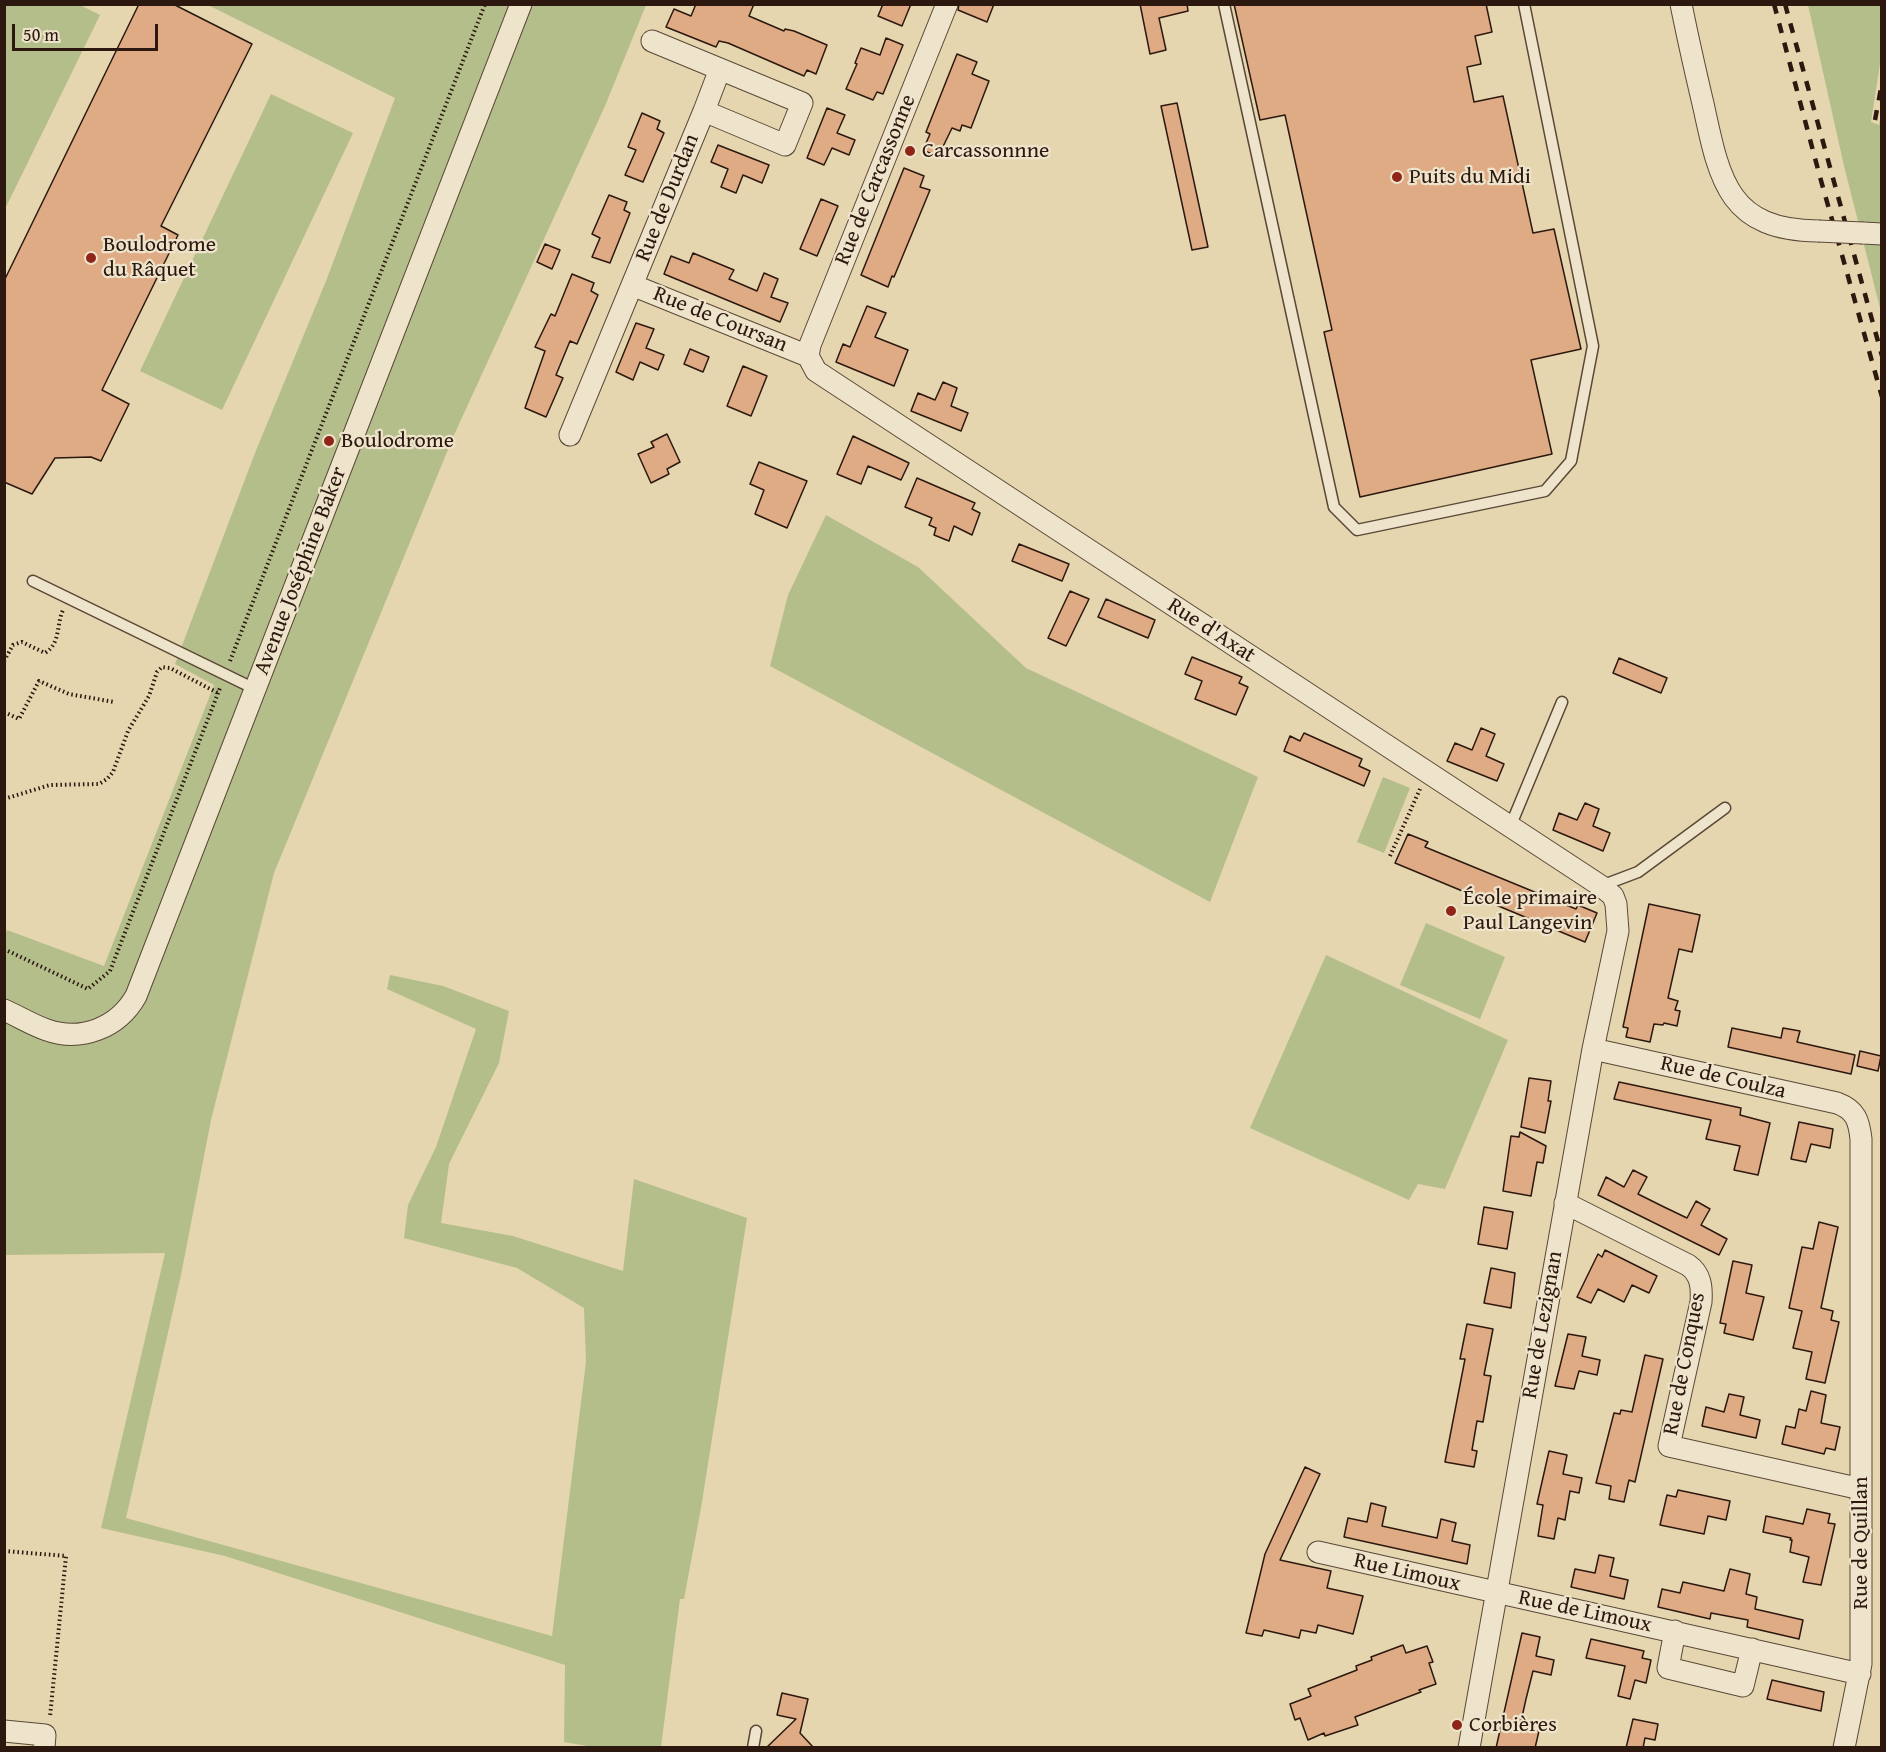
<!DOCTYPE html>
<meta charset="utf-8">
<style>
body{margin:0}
#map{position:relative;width:1886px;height:1752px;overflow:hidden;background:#e5d6af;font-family:"Gentium Book Plus",serif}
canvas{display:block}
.frame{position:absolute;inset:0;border:6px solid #2c180f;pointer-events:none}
.scale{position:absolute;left:12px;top:24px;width:146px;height:27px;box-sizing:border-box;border:3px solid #2c180f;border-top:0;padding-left:8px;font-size:18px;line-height:21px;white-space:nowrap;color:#2c180f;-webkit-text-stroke:4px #eee4cb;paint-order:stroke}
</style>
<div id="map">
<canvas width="1886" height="1752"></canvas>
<div class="frame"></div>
<div class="scale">50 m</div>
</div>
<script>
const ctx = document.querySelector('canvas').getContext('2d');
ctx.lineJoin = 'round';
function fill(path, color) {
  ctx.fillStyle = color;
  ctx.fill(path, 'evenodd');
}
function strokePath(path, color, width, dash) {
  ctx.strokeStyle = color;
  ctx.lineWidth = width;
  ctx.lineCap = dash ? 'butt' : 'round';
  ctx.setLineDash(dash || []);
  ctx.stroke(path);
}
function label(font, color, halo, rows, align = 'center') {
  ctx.font = font + ' "Gentium Book Plus",serif';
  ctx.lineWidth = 4.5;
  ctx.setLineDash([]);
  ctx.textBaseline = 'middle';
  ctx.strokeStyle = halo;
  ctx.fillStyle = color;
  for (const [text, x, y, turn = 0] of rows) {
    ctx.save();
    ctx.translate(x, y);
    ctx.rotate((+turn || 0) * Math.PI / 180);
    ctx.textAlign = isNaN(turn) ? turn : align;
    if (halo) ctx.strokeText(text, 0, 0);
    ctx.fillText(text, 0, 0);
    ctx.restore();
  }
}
fill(new Path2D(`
 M 4,5 L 80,5 L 100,15 L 5,209 Z
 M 208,5 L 646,5 L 605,106 L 454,435 L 274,873 L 211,1120 L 181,1275 L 126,1518 L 552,1636 L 586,1362 L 584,1308 L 517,1268 L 404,1238 L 408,1205 L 436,1147 L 476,1029 L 387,989 L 390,975 L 443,986 L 509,1011 L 499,1063 L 449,1164 L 441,1223 L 513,1236 L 623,1271 L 634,1179 L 747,1218 L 701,1508 L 684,1599 L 680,1599 L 661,1747 L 593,1747 L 564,1742 L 565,1665 L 225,1556 L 101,1528 L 165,1253 L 5,1255 L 4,936 L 7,930 L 104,966 L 214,685 L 175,664 L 255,453 L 326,281 L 395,98 Z
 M 1808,5 L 1881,5 L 1881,57 L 1871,122 L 1879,125 L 1881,113 L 1881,312 L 1844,166 Z
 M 271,94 L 353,133 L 222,410 L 140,371 Z
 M 826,515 L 918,567 L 1026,668 L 1258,777 L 1210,902 L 770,666 L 788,595 Z
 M 1383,777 L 1410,788 L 1384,853 L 1357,842 Z
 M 1426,923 L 1505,957 L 1480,1019 L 1400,985 Z
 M 1326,955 L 1508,1040 L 1445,1189 L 1418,1184 L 1409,1200 L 1250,1128 Z`), '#b4be8b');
const building = new Path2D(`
 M 139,4 L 173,4 L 252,44 L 161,226 L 178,235 L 102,390 L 129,404 L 101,461 L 91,457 L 55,458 L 32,494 L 4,482 L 4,281 Z
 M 696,4 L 754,4 L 749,16 L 784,31 L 785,29 L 794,31 L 827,45 L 816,74 L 807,70 L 804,76 L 728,43 L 719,41 L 716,47 L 666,27 L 674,9 L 691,16 Z
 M 883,4 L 911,4 L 902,26 L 878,16 Z
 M 959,4 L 994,4 L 987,22 L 958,10 Z
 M 1140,4 L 1187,4 L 1188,11 L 1159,18 L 1166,50 L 1150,54 Z
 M 1234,4 L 1486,4 L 1492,32 L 1475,36 L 1481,64 L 1467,67 L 1474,102 L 1503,96 L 1533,233 L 1554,229 L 1581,349 L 1531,360 L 1552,454 L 1360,497 L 1324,332 L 1332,330 L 1285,115 L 1260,120 Z
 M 886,38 L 903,45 L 883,94 L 877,92 L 873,100 L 846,89 L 857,64 L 855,63 L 861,48 L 880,55 Z
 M 957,54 L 977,62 L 972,74 L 989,81 L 971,128 L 962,125 L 960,131 L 952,128 L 938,157 L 923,150 L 930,134 L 926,132 Z
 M 1177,103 L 1208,247 L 1192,250 L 1161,106 Z
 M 827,108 L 845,115 L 837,133 L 855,140 L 849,155 L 832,148 L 824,165 L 807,158 Z
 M 642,113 L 660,121 L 657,129 L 664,133 L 643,182 L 625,175 L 636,150 L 628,147 Z
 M 718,145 L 769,165 L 762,183 L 743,175 L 736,193 L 721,187 L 728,169 L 711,162 Z
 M 904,168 L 924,176 L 920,187 L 930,190 L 894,277 L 892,276 L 888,287 L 861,275 Z
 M 609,195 L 627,202 L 624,210 L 630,213 L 610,263 L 592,257 L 600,238 L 592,234 Z
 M 821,199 L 838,206 L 817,256 L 800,249 Z
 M 545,244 L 560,250 L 552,269 L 537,262 Z
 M 693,253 L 734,270 L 729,279 L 757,291 L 764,273 L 778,279 L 771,297 L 788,303 L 780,322 L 664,274 L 671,256 L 689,263 Z
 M 572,274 L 594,283 L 591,291 L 598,295 L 577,344 L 570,341 L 556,375 L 563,378 L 546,417 L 525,408 L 545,351 L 535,347 L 551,314 L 555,316 Z
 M 867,306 L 886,313 L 875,337 L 908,350 L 894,386 L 836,362 L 843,344 L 850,347 Z
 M 636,323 L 654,329 L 646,348 L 664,355 L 658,370 L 640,362 L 633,380 L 616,372 Z
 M 690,349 L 709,357 L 703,372 L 684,364 Z
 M 743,366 L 767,376 L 751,416 L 727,406 Z
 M 943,382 L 957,388 L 951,406 L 968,413 L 961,431 L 911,411 L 918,393 L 935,400 Z
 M 667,434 L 680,462 L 667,469 L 669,474 L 651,483 L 638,454 L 654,447 L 651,442 Z
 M 853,436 L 909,463 L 901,480 L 868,466 L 861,484 L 837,474 Z
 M 759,462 L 807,481 L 787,528 L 755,514 L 764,490 L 750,484 Z
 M 917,478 L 975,503 L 972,509 L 980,513 L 972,535 L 954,526 L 949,541 L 934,535 L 936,528 L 929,525 L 932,518 L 905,507 Z
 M 1019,544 L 1069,564 L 1062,581 L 1012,561 Z
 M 1070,591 L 1089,599 L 1066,646 L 1048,638 Z
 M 1106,599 L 1155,620 L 1148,638 L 1098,617 Z
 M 1192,657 L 1242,677 L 1239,683 L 1248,687 L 1236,715 L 1195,699 L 1202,681 L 1185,674 Z
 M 1619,658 L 1667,678 L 1661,693 L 1613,673 Z
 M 1481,728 L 1495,734 L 1486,756 L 1504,764 L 1497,781 L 1447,761 L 1455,743 L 1472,750 Z
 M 1304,733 L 1362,759 L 1359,766 L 1370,771 L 1364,786 L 1284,751 L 1290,736 L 1300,741 Z
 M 1585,803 L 1599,809 L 1593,826 L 1610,833 L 1603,851 L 1553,830 L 1559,813 L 1577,820 Z
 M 1408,834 L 1428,842 L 1425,847 L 1576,909 L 1578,905 L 1597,913 L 1585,942 L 1395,863 Z
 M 1649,904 L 1700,915 L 1692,952 L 1679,949 L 1668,998 L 1678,1001 L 1675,1010 L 1680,1011 L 1677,1026 L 1664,1023 L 1663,1025 L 1654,1024 L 1650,1042 L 1626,1037 L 1628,1028 L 1623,1027 Z
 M 1732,1028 L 1781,1038 L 1783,1028 L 1800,1031 L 1797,1042 L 1855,1055 L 1851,1074 L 1728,1047 Z
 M 1860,1051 L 1881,1056 L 1878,1071 L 1857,1066 Z
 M 1529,1078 L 1551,1081 L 1548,1101 L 1551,1101 L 1545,1133 L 1521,1127 Z
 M 1619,1082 L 1741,1108 L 1740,1115 L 1770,1123 L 1758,1175 L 1734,1170 L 1740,1146 L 1706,1139 L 1711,1120 L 1614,1099 Z
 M 1799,1122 L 1833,1129 L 1830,1148 L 1811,1144 L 1806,1162 L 1791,1159 Z
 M 1520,1132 L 1546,1146 L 1543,1163 L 1537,1162 L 1531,1196 L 1503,1191 L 1511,1136 L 1519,1137 Z
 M 1633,1170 L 1647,1177 L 1638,1194 L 1662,1206 L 1687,1218 L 1696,1201 L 1710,1209 L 1701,1225 L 1727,1239 L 1719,1255 L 1598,1195 L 1606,1177 L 1624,1187 Z
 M 1484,1207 L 1513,1212 L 1507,1249 L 1478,1244 Z
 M 1819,1222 L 1838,1227 L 1821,1308 L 1833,1311 L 1831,1320 L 1839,1322 L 1825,1383 L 1806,1379 L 1812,1352 L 1793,1348 L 1802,1311 L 1789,1308 L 1802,1247 L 1813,1249 Z
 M 1605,1250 L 1657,1276 L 1649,1293 L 1632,1285 L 1624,1302 L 1598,1289 L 1591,1303 L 1577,1297 L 1598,1254 L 1602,1257 Z
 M 1733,1261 L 1752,1265 L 1746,1293 L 1764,1297 L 1753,1340 L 1724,1333 L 1726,1324 L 1720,1323 Z
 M 1491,1268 L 1515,1273 L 1511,1308 L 1484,1303 Z
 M 1467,1324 L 1493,1329 L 1484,1375 L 1491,1376 L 1483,1422 L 1477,1421 L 1472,1450 L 1477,1451 L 1474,1467 L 1445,1462 L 1465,1359 L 1460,1359 Z
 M 1568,1334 L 1586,1337 L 1582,1356 L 1600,1360 L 1597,1375 L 1579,1371 L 1574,1389 L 1555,1386 Z
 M 1645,1355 L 1663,1359 L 1635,1482 L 1629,1480 L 1624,1502 L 1609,1499 L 1611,1486 L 1596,1483 L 1614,1413 L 1620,1414 L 1621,1410 L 1632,1412 Z
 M 1811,1391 L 1826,1395 L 1821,1423 L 1840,1427 L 1835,1450 L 1826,1448 L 1824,1454 L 1782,1444 L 1786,1426 L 1795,1428 L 1799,1409 L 1806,1411 Z
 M 1729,1394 L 1744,1397 L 1740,1415 L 1760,1420 L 1756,1438 L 1702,1426 L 1706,1407 L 1724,1412 Z
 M 1549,1451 L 1567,1455 L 1563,1474 L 1582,1478 L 1579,1493 L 1570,1491 L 1565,1520 L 1558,1518 L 1554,1539 L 1538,1536 L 1543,1505 L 1537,1504 Z
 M 1305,1467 L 1320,1474 L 1280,1560 L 1331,1571 L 1327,1588 L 1363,1596 L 1353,1634 L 1318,1625 L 1316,1633 L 1301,1630 L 1299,1638 L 1264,1630 L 1262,1636 L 1246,1633 L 1265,1554 Z
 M 1678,1490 L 1730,1501 L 1726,1520 L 1708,1516 L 1704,1534 L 1660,1525 L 1667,1495 L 1676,1497 Z
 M 1371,1503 L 1386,1507 L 1382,1526 L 1437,1538 L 1441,1519 L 1456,1523 L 1452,1541 L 1470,1545 L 1467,1564 L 1344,1537 L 1348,1518 L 1367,1522 Z
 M 1807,1509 L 1830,1514 L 1828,1523 L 1835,1524 L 1821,1585 L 1803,1582 L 1809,1557 L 1790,1552 L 1792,1540 L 1790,1540 L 1791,1538 L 1763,1532 L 1766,1516 L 1803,1524 Z
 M 1599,1555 L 1614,1558 L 1610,1576 L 1628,1580 L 1624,1599 L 1571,1587 L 1575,1569 L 1595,1573 Z
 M 1730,1569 L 1750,1574 L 1746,1594 L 1757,1597 L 1755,1609 L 1803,1620 L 1799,1639 L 1747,1627 L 1748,1620 L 1711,1613 L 1710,1619 L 1658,1607 L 1662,1589 L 1680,1593 L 1683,1582 L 1724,1591 Z
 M 1522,1633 L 1540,1637 L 1536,1656 L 1554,1660 L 1551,1675 L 1533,1671 L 1526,1699 L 1520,1726 L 1539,1731 L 1535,1748 L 1496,1748 Z
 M 1591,1639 L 1644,1651 L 1642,1658 L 1651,1660 L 1646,1683 L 1635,1680 L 1630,1699 L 1618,1696 L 1625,1666 L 1586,1658 Z
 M 1403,1645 L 1406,1653 L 1427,1646 L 1433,1662 L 1429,1663 L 1436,1684 L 1419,1690 L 1421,1692 L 1355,1717 L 1358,1725 L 1325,1736 L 1324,1733 L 1308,1740 L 1300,1718 L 1295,1720 L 1290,1704 L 1311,1696 L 1308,1689 L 1357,1670 L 1356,1666 L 1372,1660 L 1371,1657 Z
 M 1772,1680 L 1824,1692 L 1821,1711 L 1767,1699 Z
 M 782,1693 L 808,1699 L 800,1733 L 814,1748 L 766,1748 L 796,1719 L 777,1715 Z
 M 1633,1719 L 1658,1724 L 1655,1740 L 1645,1738 L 1643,1748 L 1626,1748 Z`);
fill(building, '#dfab85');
strokePath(building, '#2c180f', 1.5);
const service = new Path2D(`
 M 1224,4 L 1334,507 L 1357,530 L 1545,491 L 1571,461 L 1593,346 L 1524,4
 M 33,581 L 255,689
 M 1510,827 L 1562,702
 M 1601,886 L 1638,872 L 1725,808
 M 753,1748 L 756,1731`);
const minor = new Path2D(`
 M 947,4 L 810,345 L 808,356 L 816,371 L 1601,886 L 1613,896 L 1616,904 L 1618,931 L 1593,1049 L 1469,1748
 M 1681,4 C 1688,39 1696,74 1704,108 C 1720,183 1730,230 1818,231
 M 704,111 L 720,69
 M 1863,233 L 1882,234
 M 632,285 L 808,356
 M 570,435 L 704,111 L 785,145 L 802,103 L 652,41
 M 4,1010 C 18,1016 32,1025 47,1030 C 81,1042 118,1028 136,996 L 521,4
 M 1593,1049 L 1837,1103 C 1856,1110 1859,1121 1861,1139 L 1861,1664 L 1844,1748
 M 1565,1203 L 1688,1265 C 1701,1274 1702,1287 1701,1302 L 1669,1446 L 1861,1489
 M 1318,1552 L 1860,1674
 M 1675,1631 L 1668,1668 L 1743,1686 L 1752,1649
 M 4,1731 L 45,1735 L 44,1748`);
strokePath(service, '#5a4837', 13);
strokePath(minor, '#5a4837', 23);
strokePath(new Path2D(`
 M 4,661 L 13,645 L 22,642 L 45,653 C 61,643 56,625 63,610
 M 230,661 L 485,4
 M 4,712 L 19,719 L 39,681 L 69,694 L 114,702
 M 4,799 L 50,785 L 99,784 L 107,779 L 113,772 L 128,731 L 149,696 L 157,672 L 162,667 L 170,668 L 218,693
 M 1390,856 L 1420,789
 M 4,949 L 88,989 L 110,971 L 220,688
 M 4,1551 L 66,1556 L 50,1717`), '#2c180f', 4, [1.5, 3]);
strokePath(service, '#eee4cb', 10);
strokePath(minor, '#eee4cb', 21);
strokePath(new Path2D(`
 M 1774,4 L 1820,177 L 1882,397
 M 1785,4 L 1882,356
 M 1875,120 L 1882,83`), '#2c180f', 4.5, [10, 10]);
const minorBridge = new Path2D(`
 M 1818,231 L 1863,233`);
strokePath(minorBridge, '#5a4837', 23, []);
strokePath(minorBridge, '#eee4cb', 21);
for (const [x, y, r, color] of [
 [910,151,6,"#8f2418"],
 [1397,177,6,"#8f2418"],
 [91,258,6,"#8f2418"],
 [329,441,6,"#8f2418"],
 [1451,911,6,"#8f2418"],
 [1457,1725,6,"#8f2418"]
]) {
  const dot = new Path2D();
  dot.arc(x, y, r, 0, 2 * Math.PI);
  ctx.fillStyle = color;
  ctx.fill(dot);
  strokePath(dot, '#eee4cb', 2);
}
label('22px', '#2c180f', '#eee4cb', [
 ["Carcassonnne",922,151],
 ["Puits du Midi",1409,177],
 ["Boulodrome",103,245],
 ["du Râquet",103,270],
 ["Boulodrome",341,441],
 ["École primaire",1463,898],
 ["Paul Langevin",1463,923],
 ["Corbières",1469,1725]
], 'left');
label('22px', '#2c180f', '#eee4cb', [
 ["Rue de Carcassonne",876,180,-68],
 ["Rue de Durdan",668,198,-68],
 ["Rue de Coursan",720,320,22],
 ["Avenue Joséphine Baker",301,571,-69],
 ["Rue d'Axat",1211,631,33],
 ["Rue de Coulza",1723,1078,13],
 ["Rue de Lezignan",1543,1325,-80],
 ["Rue de Conques",1685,1364,-79],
 ["Rue de Quillan",1861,1543,-90],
 ["Rue Limoux",1407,1573,13],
 ["Rue de Limoux",1585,1612,12]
]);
</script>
